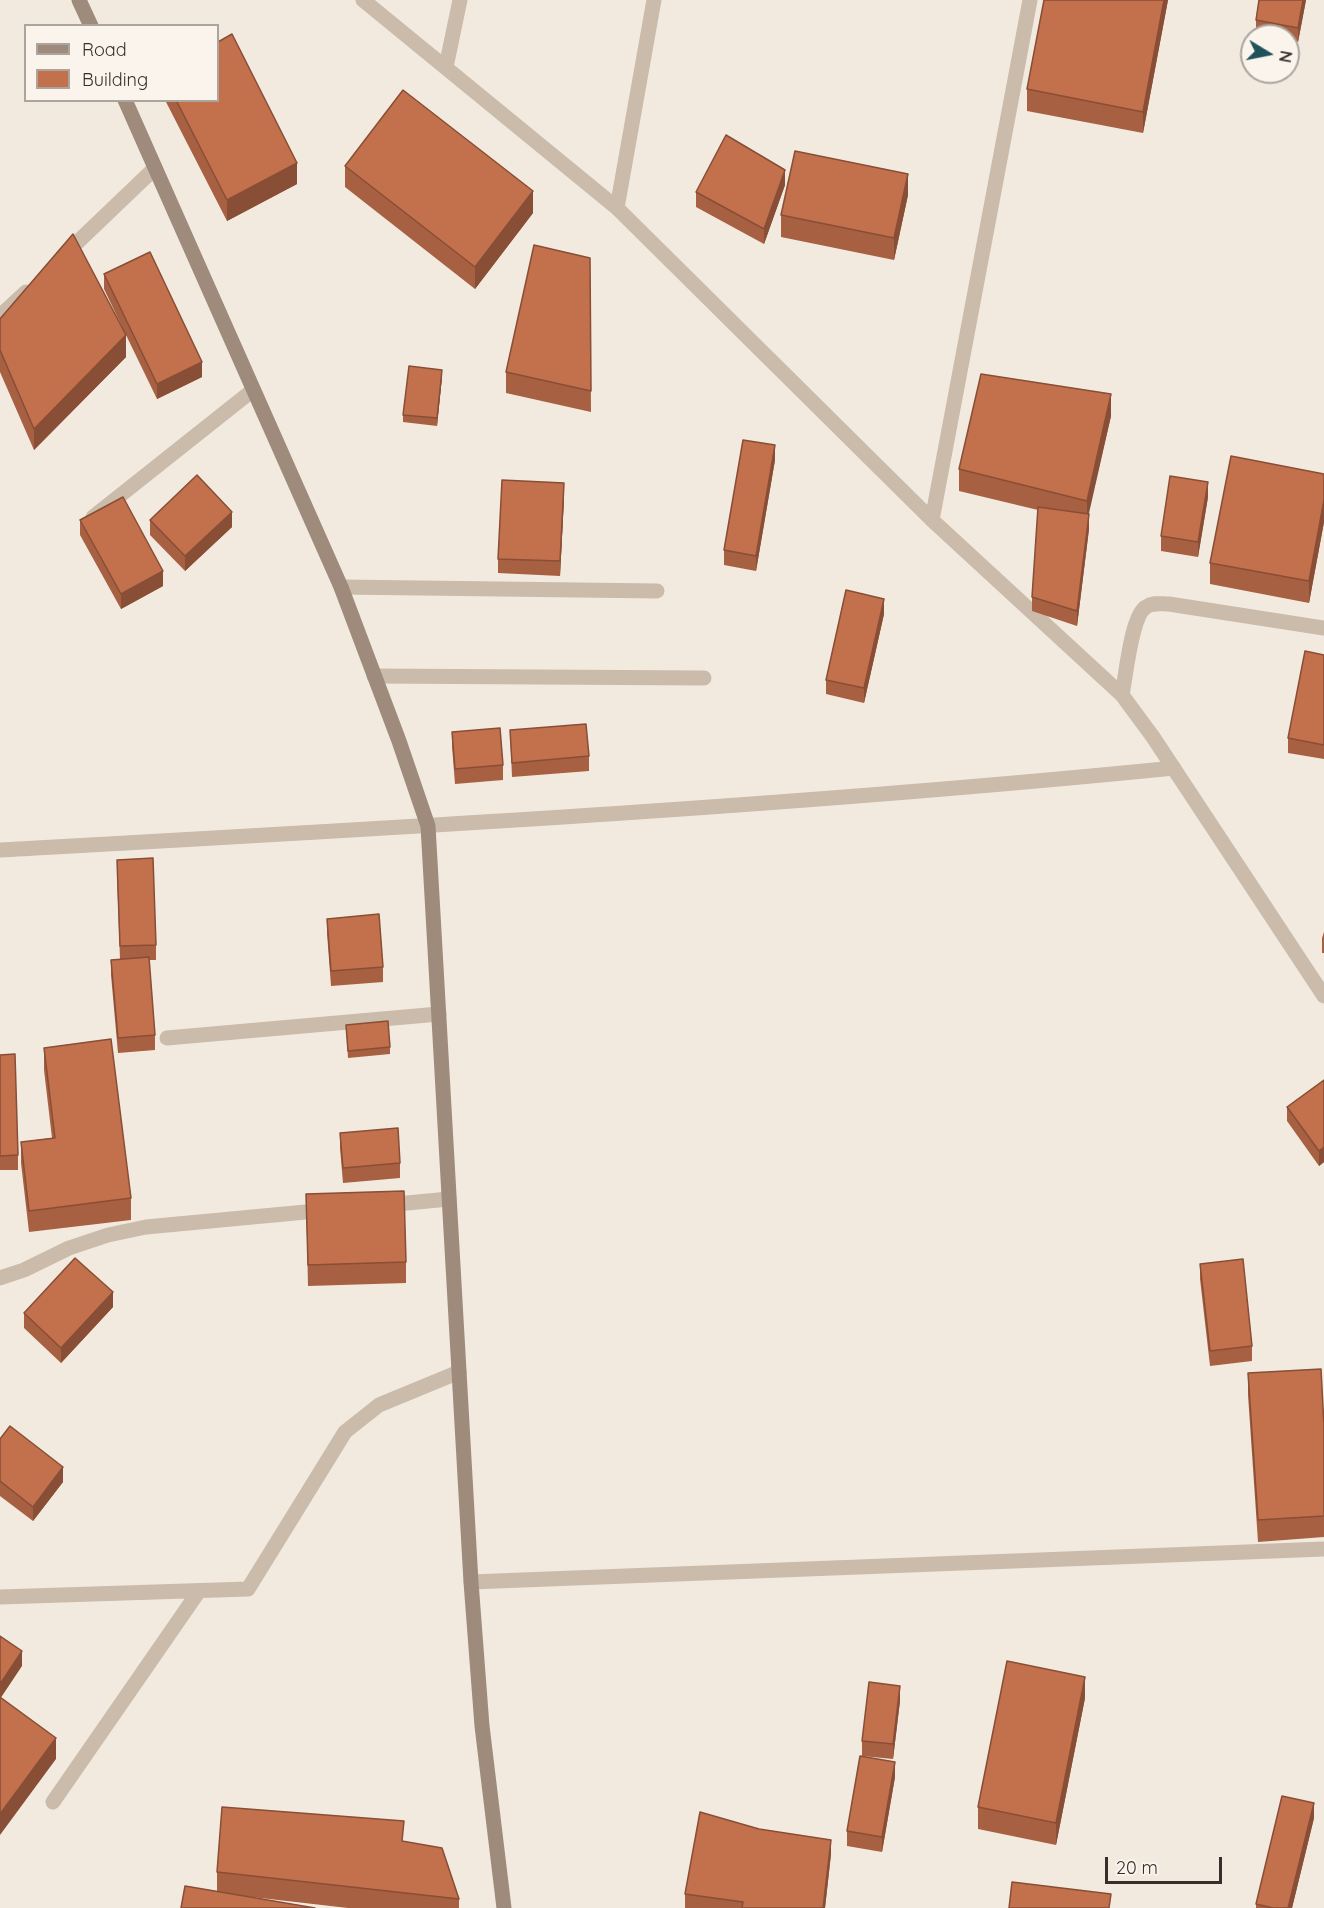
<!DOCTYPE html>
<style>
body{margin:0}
#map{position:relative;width:1324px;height:1908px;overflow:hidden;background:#f2eadf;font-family:Quicksand,sans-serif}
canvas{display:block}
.legend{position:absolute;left:24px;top:24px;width:195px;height:78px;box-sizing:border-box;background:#faf4ec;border:2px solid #aca59e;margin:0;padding:8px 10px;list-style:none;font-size:18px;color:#382f2a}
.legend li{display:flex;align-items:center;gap:12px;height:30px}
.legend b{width:30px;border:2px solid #aca59e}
.north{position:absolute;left:1240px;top:24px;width:60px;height:60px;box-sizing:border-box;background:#faf4ec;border:2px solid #aca59e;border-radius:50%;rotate:100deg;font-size:16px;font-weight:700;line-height:24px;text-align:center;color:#382f2a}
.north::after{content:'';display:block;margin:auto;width:21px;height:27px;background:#205259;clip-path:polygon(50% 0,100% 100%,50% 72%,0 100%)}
.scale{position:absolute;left:1105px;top:1857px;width:117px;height:27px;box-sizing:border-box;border:3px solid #382f2a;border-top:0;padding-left:8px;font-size:18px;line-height:21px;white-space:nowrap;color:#382f2a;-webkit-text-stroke:4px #faf4ec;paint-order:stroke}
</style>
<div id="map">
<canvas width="1324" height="1908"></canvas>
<ul class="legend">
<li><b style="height:8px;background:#9e8b7c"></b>Road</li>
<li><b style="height:16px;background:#c3704d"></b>Building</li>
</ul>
<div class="north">N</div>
<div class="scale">20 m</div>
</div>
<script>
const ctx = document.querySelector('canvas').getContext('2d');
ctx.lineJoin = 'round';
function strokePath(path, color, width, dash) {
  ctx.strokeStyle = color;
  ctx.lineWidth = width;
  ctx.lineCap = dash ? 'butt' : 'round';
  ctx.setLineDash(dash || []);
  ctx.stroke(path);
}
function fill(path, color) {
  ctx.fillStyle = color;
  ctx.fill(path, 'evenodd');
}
strokePath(new Path2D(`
 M 374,676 L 704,678`), '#cabbab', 15);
strokePath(new Path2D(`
 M 363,0 L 617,208 L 932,520 L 1122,695 L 1153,737 L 1324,996
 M 446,67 L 460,0
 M 617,208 L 654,0
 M 63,256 L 155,168
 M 0,316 L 26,292
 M 93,517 L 253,390
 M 932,520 L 1030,0
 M 341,587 L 657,591
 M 1122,695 C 1126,676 1131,616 1146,607 C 1153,602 1161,604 1169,604 L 1324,628
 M 0,850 C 392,828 783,807 1174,768
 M 167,1038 L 439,1014
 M 386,1205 L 449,1199
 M 0,1278 L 24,1270 L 69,1248 L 108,1235 L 146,1227 L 327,1210
 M 471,1582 L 1324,1549
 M 0,1597 L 248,1589 L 345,1432 L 379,1405 L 459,1372
 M 53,1802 L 199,1591`), '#cabbab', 15);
strokePath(new Path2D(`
 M 79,0 L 91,26
 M 125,100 L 341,587 L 399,741 L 428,826 L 471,1582 L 482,1726 L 504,1908`), '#9e8b7c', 15);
fill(new Path2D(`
 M 1044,0 L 1168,0 L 1143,133 L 1027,111 L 1027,89 Z
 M 1259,0 L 1306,0 L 1298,42 L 1288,40 L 1288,36 L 1264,36 L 1256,34 L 1256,20 Z
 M 165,100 L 218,100 L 297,184 L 227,221 Z
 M 345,166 L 533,213 L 475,289 L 345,187 Z
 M 785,185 L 764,244 L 696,207 L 696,192 Z
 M 908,195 L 894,260 L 781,237 L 781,215 Z
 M 590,258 L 591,412 L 506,393 L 506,372 Z
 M 104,274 L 202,377 L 157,399 L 126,335 L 126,357 L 34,450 L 0,372 L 0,319 L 125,333 L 104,289 Z
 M 442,377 L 437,426 L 403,422 L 403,415 Z
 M 1111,416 L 1088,514 L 1089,529 L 1077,626 L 1032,611 L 1032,597 L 1038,510 L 959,491 L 959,469 Z
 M 775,460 L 756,571 L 724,565 L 724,550 Z
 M 1324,474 L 1324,522 L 1309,603 L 1210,584 L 1210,563 Z
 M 1208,497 L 1198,557 L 1161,551 L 1161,536 Z
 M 564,498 L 560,576 L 498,573 L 498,559 Z
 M 80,520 L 163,586 L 121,609 L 80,535 Z
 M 150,520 L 232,527 L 185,571 L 150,535 Z
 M 884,614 L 864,703 L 826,694 L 826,680 Z
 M 1324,655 L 1324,759 L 1288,753 L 1288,738 Z
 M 510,730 L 589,756 L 589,771 L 512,777 Z
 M 452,732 L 503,765 L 503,780 L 455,784 L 452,746 Z
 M 117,875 L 156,945 L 156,960 L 149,960 L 155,1035 L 155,1050 L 118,1053 L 111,975 L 111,960 L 120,959 Z
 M 327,919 L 383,967 L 383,982 L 331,986 L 327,933 Z
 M 1324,932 L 1324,953 L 1322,953 L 1322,938 Z
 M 346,1025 L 390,1047 L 390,1054 L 348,1058 Z
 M 44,1048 L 131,1198 L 131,1220 L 29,1232 L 21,1163 L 21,1142 L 52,1138 L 44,1070 Z
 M 0,1055 L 18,1155 L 18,1170 L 0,1170 Z
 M 1324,1080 L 1324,1162 L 1319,1166 L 1287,1121 L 1287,1107 Z
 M 340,1133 L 400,1163 L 400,1178 L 343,1183 L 340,1148 Z
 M 306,1194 L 406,1262 L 406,1283 L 308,1286 Z
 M 1200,1264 L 1252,1346 L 1252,1361 L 1210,1366 L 1200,1279 Z
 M 113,1307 L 61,1363 L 24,1328 L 24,1313 Z
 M 1248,1373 L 1324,1426 L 1324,1537 L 1258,1542 L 1248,1395 Z
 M 0,1439 L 63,1482 L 33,1521 L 0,1496 Z
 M 1085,1698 L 1056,1845 L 978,1829 L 978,1807 Z
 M 900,1701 L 893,1759 L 862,1756 L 862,1741 Z
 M 895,1777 L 882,1852 L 847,1846 L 847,1831 Z
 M 1314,1818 L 1292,1908 L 1256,1908 L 1256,1904 Z
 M 404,1841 L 459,1899 L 459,1908 L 348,1908 L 243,1896 L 217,1892 L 217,1872 Z
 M 831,1854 L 825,1908 L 685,1908 L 685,1894 Z`), '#a86042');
fill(new Path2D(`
 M 1164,0 L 1168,0 L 1143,133 L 1143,112 Z
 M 1303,0 L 1306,0 L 1298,42 L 1298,28 Z
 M 297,163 L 297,184 L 227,221 L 227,200 Z
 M 785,170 L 785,185 L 764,244 L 764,229 Z
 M 908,174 L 908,195 L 894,260 L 894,238 Z
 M 533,191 L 533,213 L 475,289 L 475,267 Z
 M 126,335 L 126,357 L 34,450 L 34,429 Z
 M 202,362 L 202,377 L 157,399 L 157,384 Z
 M 442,370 L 442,377 L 437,426 L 437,418 Z
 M 1111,394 L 1111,416 L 1087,522 L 1087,501 Z
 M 775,445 L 775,460 L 756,571 L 756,556 Z
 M 1208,482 L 1208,497 L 1198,557 L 1198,542 Z
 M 564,483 L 564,498 L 560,576 L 560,561 Z
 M 1324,500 L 1324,522 L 1309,603 L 1309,581 Z
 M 232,512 L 232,527 L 185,571 L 185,556 Z
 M 1089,514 L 1089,529 L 1077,626 L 1077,611 Z
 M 163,571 L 163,586 L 121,609 L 121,594 Z
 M 884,599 L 884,614 L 864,703 L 864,688 Z
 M 1324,1147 L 1324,1162 L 1319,1166 L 1319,1151 Z
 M 113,1292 L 113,1307 L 61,1363 L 61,1348 Z
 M 63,1467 L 63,1482 L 33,1521 L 33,1507 Z
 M 22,1651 L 22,1666 L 0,1699 L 0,1684 Z
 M 1085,1677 L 1085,1698 L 1056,1845 L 1056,1823 Z
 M 900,1686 L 900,1701 L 893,1759 L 893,1744 Z
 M 56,1738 L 56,1759 L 0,1835 L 0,1814 Z
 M 895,1762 L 895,1777 L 882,1852 L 882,1837 Z
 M 1314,1803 L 1314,1818 L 1292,1908 L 1288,1908 Z
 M 831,1840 L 831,1854 L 825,1908 L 823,1908 Z`), '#884e36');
const building = new Path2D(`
 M 1044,0 L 1164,0 L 1143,112 L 1027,89 Z
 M 1259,0 L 1303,0 L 1298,28 L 1256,20 Z
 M 232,34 L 297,163 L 227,200 L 176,100 L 218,100 L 218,42 Z
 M 403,90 L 533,191 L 475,267 L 345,166 Z
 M 726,135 L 785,170 L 764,229 L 696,192 Z
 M 795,151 L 908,174 L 894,238 L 781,215 Z
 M 73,234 L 126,335 L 34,429 L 0,350 L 0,319 Z
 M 534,245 L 590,258 L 591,391 L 506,372 Z
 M 150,252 L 202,362 L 157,384 L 104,274 Z
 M 409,366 L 442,370 L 437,418 L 403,415 Z
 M 981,374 L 1111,394 L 1087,501 L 959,469 Z
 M 743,440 L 775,445 L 756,556 L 724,550 Z
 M 1231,456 L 1324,474 L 1324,500 L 1309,581 L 1210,563 Z
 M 197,475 L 232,512 L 185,556 L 150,520 Z
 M 1170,476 L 1208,482 L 1198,542 L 1161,536 Z
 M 502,480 L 564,483 L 560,561 L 498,559 Z
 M 123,497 L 163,571 L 121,594 L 80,520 Z
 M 1038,507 L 1089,514 L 1077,611 L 1032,597 Z
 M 846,590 L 884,599 L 864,688 L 826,680 Z
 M 1305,651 L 1324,655 L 1324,745 L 1288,738 Z
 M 586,724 L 589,756 L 512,763 L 510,730 Z
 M 500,728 L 503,765 L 455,769 L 452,732 Z
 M 153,858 L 156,945 L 120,946 L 117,860 Z
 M 379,914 L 383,967 L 331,971 L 327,919 Z
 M 149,957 L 155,1035 L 118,1038 L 111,960 Z
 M 388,1021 L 390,1047 L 348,1051 L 346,1025 Z
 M 111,1039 L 131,1198 L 29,1211 L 21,1142 L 55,1138 L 44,1048 Z
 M 15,1054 L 18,1155 L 0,1156 L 0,1055 Z
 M 1324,1080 L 1324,1147 L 1319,1151 L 1287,1107 Z
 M 398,1128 L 400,1163 L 343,1168 L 340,1133 Z
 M 404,1191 L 406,1262 L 308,1265 L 306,1194 Z
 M 75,1258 L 113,1292 L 61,1348 L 24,1313 Z
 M 1243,1259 L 1252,1346 L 1210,1351 L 1200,1264 Z
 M 1321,1369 L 1324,1426 L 1324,1516 L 1258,1520 L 1248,1373 Z
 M 10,1426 L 63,1467 L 33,1507 L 0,1481 L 0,1439 Z
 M 0,1636 L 22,1651 L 0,1684 Z
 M 1007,1661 L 1085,1677 L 1056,1823 L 978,1807 Z
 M 869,1682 L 900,1686 L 893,1744 L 862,1741 Z
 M 0,1697 L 56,1738 L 0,1814 Z
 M 860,1756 L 895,1762 L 882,1837 L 847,1831 Z
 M 1282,1796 L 1314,1803 L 1288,1908 L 1273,1908 L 1256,1904 Z
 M 222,1807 L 404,1821 L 402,1841 L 442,1848 L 459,1899 L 217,1872 Z
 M 700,1812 L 759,1829 L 831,1840 L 823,1908 L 742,1908 L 743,1902 L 685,1894 Z
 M 1012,1882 L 1111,1894 L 1109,1908 L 1009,1908 Z
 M 185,1886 L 315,1908 L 181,1908 Z`);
fill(building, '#c3704d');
strokePath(building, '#884e36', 1.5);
</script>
